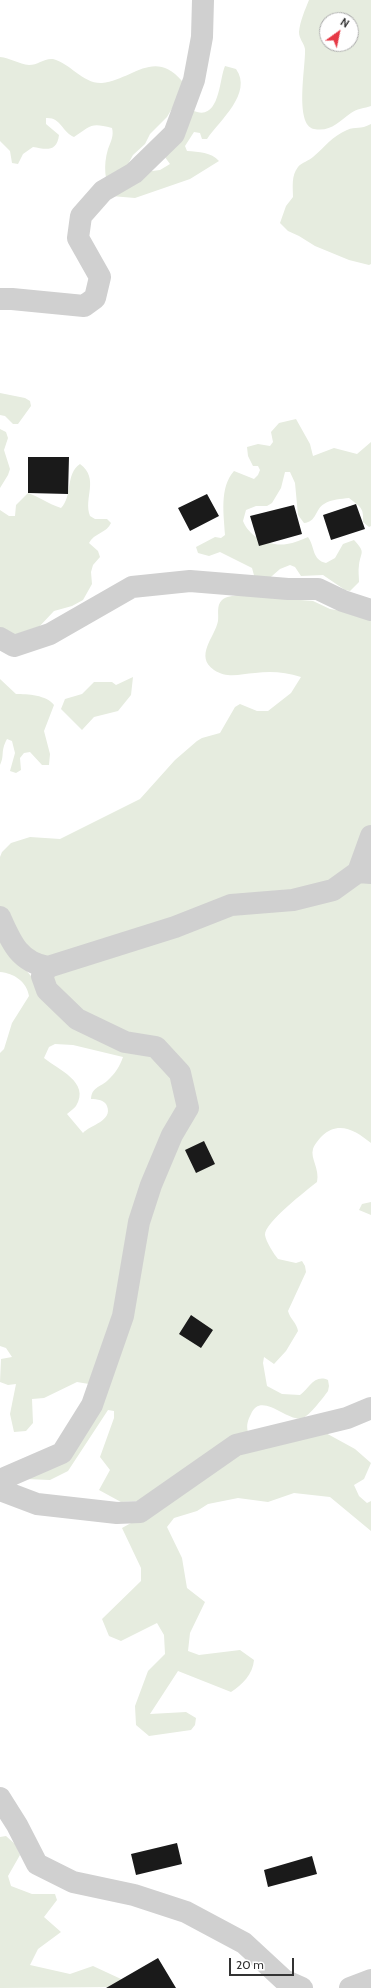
<!DOCTYPE html>
<style>
body{margin:0}
#map{position:relative;width:371px;height:1988px;overflow:hidden;background:#fff;font-family:Cabin,sans-serif}
canvas{display:block}
.north{position:absolute;left:319px;top:12px;width:40px;height:40px;box-sizing:border-box;background:#fff;border:1px solid #adadad;border-radius:50%;rotate:33deg;font-size:11px;font-weight:700;line-height:16px;text-align:center;color:#333}
.north::after{content:'';display:block;margin:auto;width:14px;height:18px;background:#e63946;clip-path:polygon(50% 0,100% 100%,50% 72%,0 100%)}
.scale{position:absolute;left:229px;top:1958px;width:65px;height:18px;box-sizing:border-box;border:2px solid #333;border-top:0;padding-left:5px;font-size:12px;line-height:14px;white-space:nowrap;color:#333;-webkit-text-stroke:3px #fff;paint-order:stroke}
</style>
<div id="map">
<canvas width="371" height="1988"></canvas>
<div class="north">N</div>
<div class="scale">20 m</div>
</div>
<script>
const ctx = document.querySelector('canvas').getContext('2d');
ctx.lineJoin = 'round';
function fill(path, color) {
  ctx.fillStyle = color;
  ctx.fill(path, 'evenodd');
}
function strokePath(path, color, width, dash) {
  ctx.strokeStyle = color;
  ctx.lineWidth = width;
  ctx.lineCap = dash ? 'butt' : 'round';
  ctx.setLineDash(dash || []);
  ctx.stroke(path);
}
fill(new Path2D(`
 M 309,0 L 371,0 L 371,106 C 365,108 356,109 351,113 C 338,122 331,132 314,129 C 294,125 306,65 305,49 C 304,43 299,39 299,32 C 300,21 305,10 309,0 ZM 327,20 L 351,20 L 351,44 L 327,44 Z
 M 0,57 C 10,58 19,64 29,65 C 38,65 44,58 53,59 C 70,63 83,84 102,83 C 132,80 154,48 182,81 L 182,92 L 167,117 L 150,134 L 145,144 L 133,155 L 122,175 L 160,170 L 170,164 L 159,149 L 192,110 C 220,124 219,79 225,66 L 236,69 C 253,93 220,120 207,139 L 202,139 L 200,133 L 194,132 L 185,146 L 187,151 C 199,152 211,152 219,161 L 190,179 L 135,198 L 111,196 C 105,180 103,166 108,149 C 111,141 114,136 112,128 C 90,122 91,126 74,137 C 62,132 61,117 46,118 L 46,124 L 59,135 C 57,153 45,149 33,147 L 23,154 L 18,164 L 12,163 L 10,151 L 0,141 Z
 M 371,124 L 371,264 L 369,265 L 349,260 L 315,246 L 299,236 L 288,231 L 280,223 L 286,206 L 293,197 C 293,187 291,176 298,167 C 302,162 309,161 313,157 C 326,146 331,137 347,130 C 356,126 360,130 371,124 Z
 M 0,393 L 25,398 L 30,401 L 31,406 L 18,424 L 13,424 L 5,416 L 0,415 Z
 M 296,419 L 310,444 L 313,456 L 334,448 L 357,454 L 371,442 L 371,526 L 369,527 L 363,522 C 364,507 360,507 349,498 C 341,499 332,499 324,504 C 315,509 317,522 304,523 L 298,515 L 295,483 L 290,472 L 285,472 L 281,488 L 272,503 L 267,506 L 256,506 L 246,510 L 243,521 C 249,537 270,547 287,544 C 294,543 301,540 308,537 C 315,547 312,560 326,563 L 335,558 L 343,544 L 354,540 C 366,553 361,551 359,565 C 358,571 359,576 359,582 L 350,591 L 345,590 L 323,575 L 301,576 L 295,567 L 290,565 L 280,569 L 264,583 L 255,579 L 252,568 L 220,552 L 209,556 L 198,553 L 196,547 L 215,537 L 221,538 L 225,535 C 224,515 219,488 234,471 L 254,479 L 258,475 L 260,470 L 258,466 L 253,466 L 248,456 L 247,447 L 258,444 L 270,446 L 273,442 L 271,432 L 279,423 Z
 M 0,429 L 6,432 L 8,438 L 4,450 L 10,469 L 8,475 L 0,488 Z
 M 80,464 C 100,479 83,498 90,516 L 95,519 L 107,519 L 111,523 C 107,533 94,533 89,543 L 98,551 L 100,557 L 93,565 L 91,572 L 92,584 L 83,600 L 72,606 L 54,611 L 38,628 L 16,639 L 0,635 L 0,510 L 9,516 L 15,516 L 16,505 L 28,493 C 40,497 48,504 61,508 C 73,496 65,474 80,464 Z
 M 239,595 L 313,601 L 330,609 L 348,612 L 371,620 L 371,1143 C 356,1131 339,1120 322,1136 C 319,1139 314,1145 313,1149 C 310,1158 320,1169 317,1182 C 307,1190 264,1223 265,1235 C 266,1242 274,1254 278,1259 L 296,1263 L 302,1261 L 305,1266 L 306,1272 L 288,1311 C 290,1319 297,1323 298,1331 L 286,1351 L 274,1364 L 264,1357 L 263,1363 L 267,1386 L 282,1394 L 300,1395 C 309,1389 314,1374 328,1380 L 329,1386 L 328,1391 C 323,1398 309,1416 303,1418 C 288,1423 261,1390 251,1414 C 248,1420 246,1425 248,1432 L 324,1432 L 355,1449 L 371,1463 L 364,1479 L 354,1485 L 359,1496 L 367,1503 L 371,1501 L 371,1531 L 330,1497 L 294,1493 L 268,1502 L 238,1498 L 208,1504 L 197,1511 L 174,1518 L 167,1527 L 182,1558 L 187,1588 L 205,1602 L 190,1633 L 188,1651 L 199,1655 L 240,1650 L 254,1660 C 253,1674 242,1685 231,1692 L 178,1671 L 150,1714 L 186,1712 L 196,1718 L 195,1725 L 191,1730 L 149,1736 L 136,1725 L 135,1706 L 148,1671 L 165,1654 L 164,1635 L 157,1623 L 121,1641 L 109,1636 L 102,1619 L 141,1581 L 141,1568 L 122,1528 L 149,1513 L 152,1500 L 121,1502 L 99,1490 L 110,1470 L 100,1457 L 114,1418 L 114,1411 L 108,1410 L 68,1471 L 50,1480 L 26,1479 L 76,1430 L 89,1384 L 77,1382 L 44,1398 L 32,1399 L 33,1423 L 26,1431 L 14,1432 L 10,1414 L 16,1384 L 8,1385 L 0,1382 L 1,1359 L 12,1357 L 6,1348 L 0,1346 L 0,1053 L 4,1049 L 12,1023 L 29,996 C 27,982 14,973 0,972 L 0,937 L 34,980 L 29,955 L 0,915 L 0,857 L 2,852 L 11,843 L 30,837 L 60,839 L 140,799 L 175,760 L 197,741 L 202,738 L 220,733 L 235,707 L 240,704 L 257,711 L 268,711 L 291,693 L 301,677 C 285,672 271,671 255,673 C 240,674 228,679 214,670 C 194,656 215,637 218,621 C 219,614 216,606 222,600 C 226,596 233,596 239,595 ZM 55,1044 L 73,1045 L 123,1057 C 120,1066 115,1074 107,1081 C 99,1088 92,1087 91,1099 C 97,1099 105,1100 107,1106 C 113,1121 90,1125 83,1133 L 67,1114 C 70,1111 74,1109 76,1106 C 91,1082 57,1069 44,1058 L 49,1047 Z
 M 133,677 L 131,695 L 118,711 L 94,717 L 82,730 L 61,709 L 65,699 L 82,694 L 94,682 L 112,682 L 116,685 Z
 M 0,679 L 16,694 C 27,694 47,695 54,705 L 44,731 L 50,754 L 49,765 L 42,765 L 30,752 L 24,753 L 20,758 L 21,770 L 16,773 L 10,771 L 15,753 L 12,741 L 7,739 C 0,752 5,755 0,765 Z
 M 371,1202 L 371,1215 L 359,1210 L 362,1204 Z
 M 6,1836 L 15,1844 L 20,1855 L 8,1876 L 11,1886 L 32,1894 L 55,1894 L 57,1900 L 44,1917 L 61,1932 L 38,1949 L 30,1965 L 70,1974 L 93,1966 L 121,1979 L 115,1987 L 0,1988 L 0,1837 Z`), '#e6ecdf');
fill(new Path2D(`
 M 28,457 L 69,457 L 68,494 L 28,493 Z
 M 207,494 L 219,516 L 190,531 L 178,508 Z
 M 356,504 L 365,529 L 331,540 L 323,515 Z
 M 294,505 L 302,534 L 259,546 L 250,516 Z
 M 204,1141 L 215,1164 L 196,1173 L 185,1150 Z
 M 191,1315 L 213,1330 L 201,1348 L 179,1334 Z
 M 177,1843 L 182,1864 L 136,1875 L 131,1854 Z
 M 312,1856 L 317,1874 L 268,1887 L 264,1870 Z
 M 158,1958 L 176,1988 L 106,1988 Z`), '#1a1a1a');
strokePath(new Path2D(`
 M 0,299 L 12,299 L 84,306 L 95,298 L 100,277 L 78,238 L 81,216 L 103,191 L 134,173 L 174,134 L 194,80 L 202,37 L 203,0
 M 0,638 L 14,646 L 50,634 L 132,587 L 190,581 L 288,589 L 318,589 L 343,601 L 371,610
 M 358,872 L 371,836
 M 0,917 C 11,942 19,962 48,967
 M 0,1480 L 62,1453 L 92,1405 L 123,1316 L 139,1222 L 151,1185 L 172,1135 L 188,1108 L 180,1073 L 156,1047 L 125,1042 L 77,1019 L 47,990 L 42,976 L 48,967 L 175,927 L 231,905 L 293,900 L 333,890 L 358,872 L 371,873
 M 0,1490 L 37,1504 L 117,1513 L 140,1512 L 236,1445 L 347,1418 L 371,1408
 M 0,1798 L 17,1825 L 37,1864 L 73,1882 L 134,1895 L 186,1912 L 244,1943 L 284,1980 L 302,1988
 M 350,1988 L 371,1980`), '#d0d0d0', 22);
</script>
